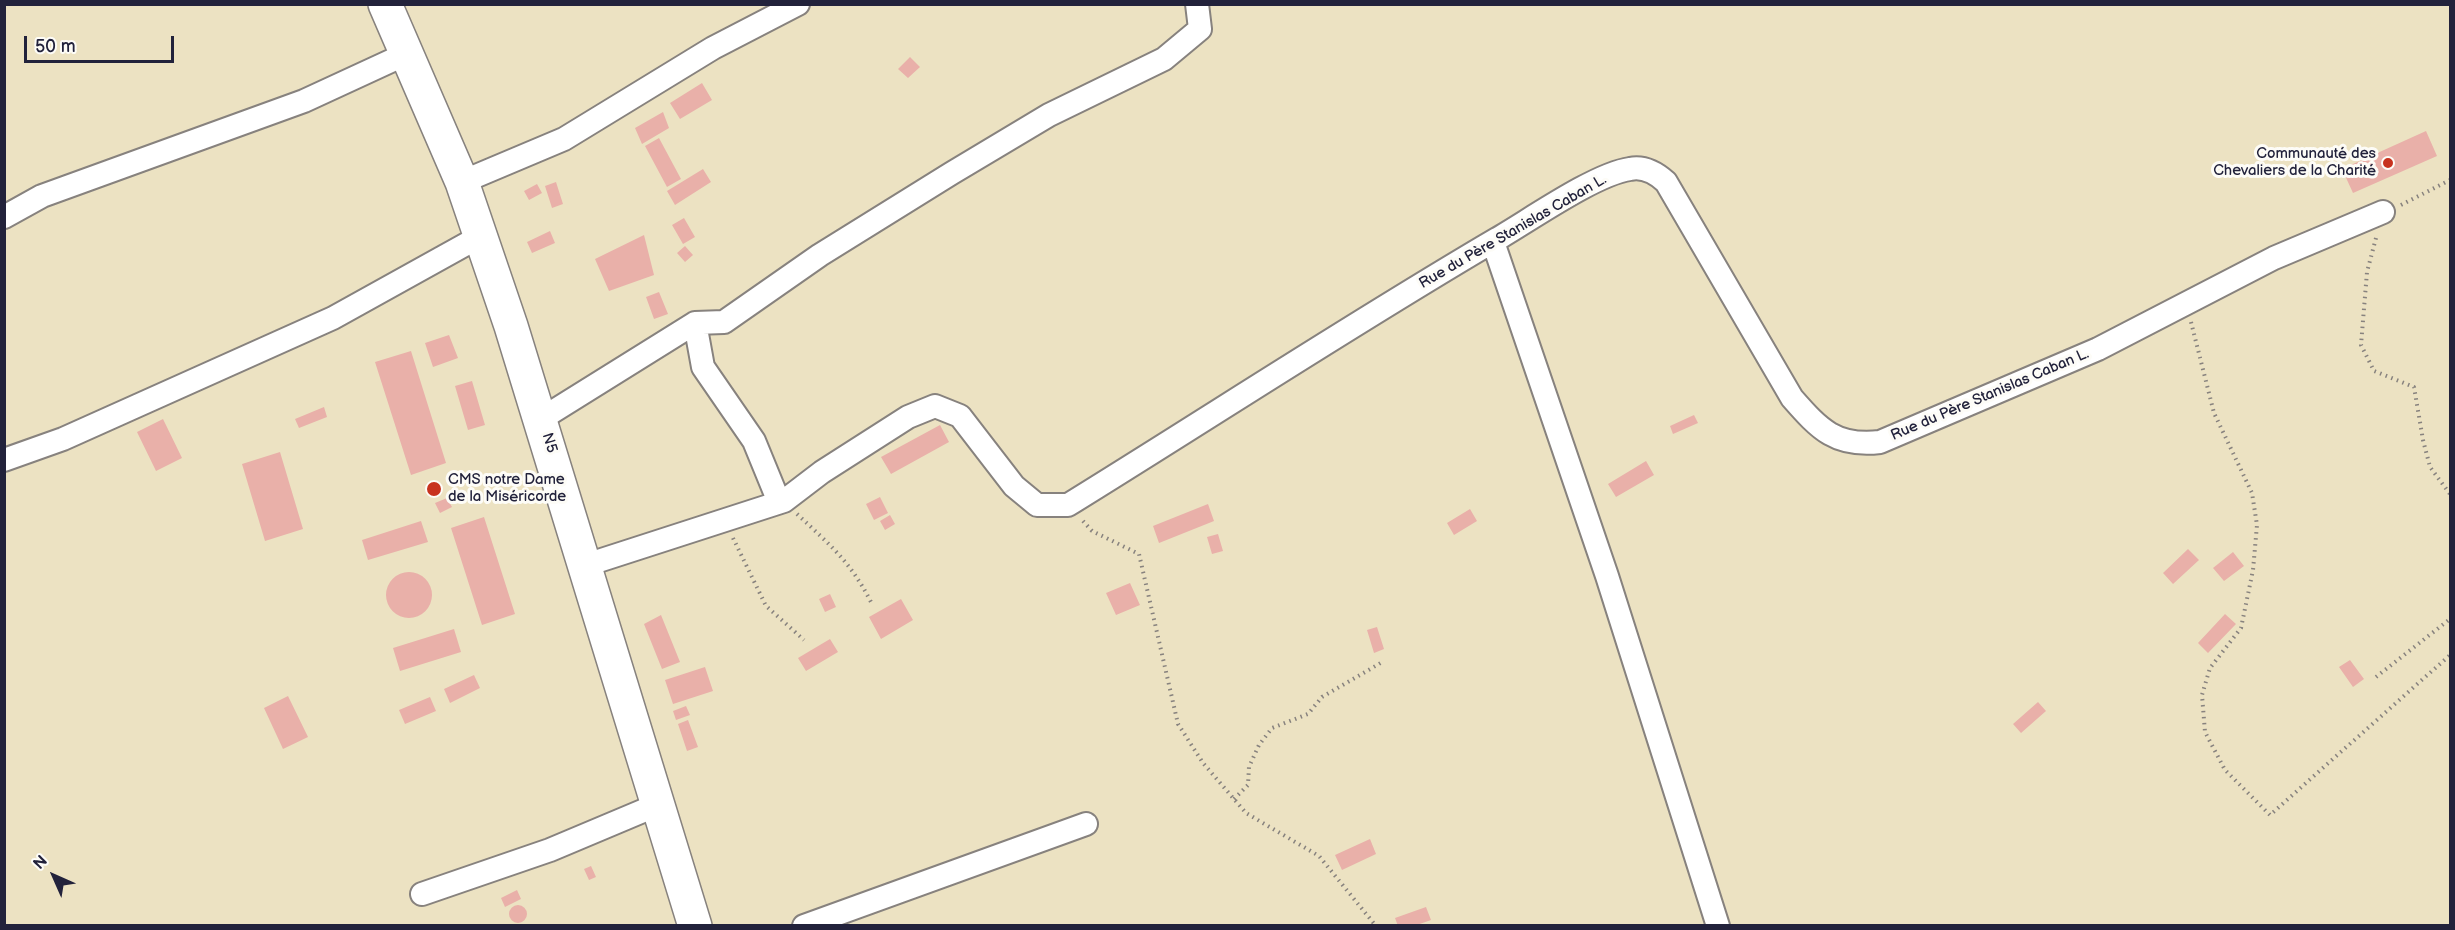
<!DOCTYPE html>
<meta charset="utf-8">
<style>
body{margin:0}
#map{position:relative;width:2455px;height:930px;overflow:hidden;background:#ece2c2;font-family:"Balsamiq Sans",sans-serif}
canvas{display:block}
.frame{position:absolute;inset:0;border:6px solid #22223b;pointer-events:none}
.north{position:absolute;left:24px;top:846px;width:60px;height:60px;-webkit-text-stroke:4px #fdfcf7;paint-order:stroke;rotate:315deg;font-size:16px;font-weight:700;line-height:24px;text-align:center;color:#22223b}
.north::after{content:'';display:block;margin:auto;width:21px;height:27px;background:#22223b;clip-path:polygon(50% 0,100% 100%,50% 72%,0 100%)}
.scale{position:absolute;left:24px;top:36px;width:150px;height:27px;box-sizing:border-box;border:3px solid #22223b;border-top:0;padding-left:8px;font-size:18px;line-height:21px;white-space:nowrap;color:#22223b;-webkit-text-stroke:4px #fdfcf7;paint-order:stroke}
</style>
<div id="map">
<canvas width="2455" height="930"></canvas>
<div class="frame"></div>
<div class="north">N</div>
<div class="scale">50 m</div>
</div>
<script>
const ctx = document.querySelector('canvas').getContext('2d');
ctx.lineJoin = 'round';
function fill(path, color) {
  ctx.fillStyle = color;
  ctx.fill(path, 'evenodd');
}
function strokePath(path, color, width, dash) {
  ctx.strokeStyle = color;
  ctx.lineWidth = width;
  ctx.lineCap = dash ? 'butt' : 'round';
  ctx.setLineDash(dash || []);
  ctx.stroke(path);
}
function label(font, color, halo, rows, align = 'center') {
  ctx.font = font + ' "Balsamiq Sans",sans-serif';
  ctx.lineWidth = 6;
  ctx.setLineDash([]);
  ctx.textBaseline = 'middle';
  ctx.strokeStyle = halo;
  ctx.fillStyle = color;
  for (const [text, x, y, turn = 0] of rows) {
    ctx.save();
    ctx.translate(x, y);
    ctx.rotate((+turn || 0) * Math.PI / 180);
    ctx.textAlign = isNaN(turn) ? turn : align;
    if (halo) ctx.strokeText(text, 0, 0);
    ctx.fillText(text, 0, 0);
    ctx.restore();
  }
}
fill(new Path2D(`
 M 910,57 L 920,67 L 908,78 L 898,69 Z
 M 702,83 L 712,100 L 680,119 L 670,103 Z
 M 663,112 L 669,128 L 642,144 L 635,128 Z
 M 2426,131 L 2437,156 L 2353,193 L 2342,169 Z
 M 659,138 L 681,179 L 667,187 L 645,146 Z
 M 703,169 L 711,182 L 675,205 L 667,191 Z
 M 556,182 L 563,204 L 552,208 L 545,186 Z
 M 537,184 L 542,193 L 529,200 L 524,191 Z
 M 684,218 L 695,237 L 683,244 L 672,225 Z
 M 550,231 L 555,243 L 532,253 L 527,242 Z
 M 644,235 L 654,275 L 609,291 L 595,259 Z
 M 685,246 L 693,255 L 685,262 L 677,253 Z
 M 659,292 L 668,314 L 654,319 L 646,297 Z
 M 449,335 L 458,358 L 433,367 L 425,343 Z
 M 411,351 L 446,463 L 411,475 L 375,362 Z
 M 472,381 L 485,425 L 468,430 L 455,386 Z
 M 324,407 L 327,417 L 299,428 L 295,419 Z
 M 1694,415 L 1698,423 L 1673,434 L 1670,426 Z
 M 163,419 L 182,458 L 156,471 L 137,432 Z
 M 940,425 L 949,442 L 891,474 L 881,457 Z
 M 280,452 L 303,529 L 265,541 L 242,464 Z
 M 1646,461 L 1654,475 L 1616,497 L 1608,484 Z
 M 880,497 L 888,513 L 874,520 L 866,504 Z
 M 447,498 L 452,507 L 440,513 L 435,503 Z
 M 1208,504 L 1214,521 L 1159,543 L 1153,526 Z
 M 1470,509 L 1477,521 L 1454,535 L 1447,523 Z
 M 890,515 L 895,524 L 885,530 L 880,521 Z
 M 484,517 L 515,614 L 482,625 L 451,528 Z
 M 421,521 L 428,542 L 368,560 L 362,540 Z
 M 1218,534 L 1223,551 L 1212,554 L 1207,537 Z
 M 2188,549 L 2199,560 L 2173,584 L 2163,573 Z
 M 2233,552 L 2244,566 L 2224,581 L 2213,568 Z
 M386 595a23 23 0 1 1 46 0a23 23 0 1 1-46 0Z
 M 1130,583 L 1140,605 L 1116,615 L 1106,593 Z
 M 830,594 L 836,607 L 825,612 L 819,599 Z
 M 901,599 L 913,620 L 881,639 L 869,617 Z
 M 2225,614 L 2236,624 L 2208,653 L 2198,643 Z
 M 661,615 L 680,662 L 662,669 L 644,624 Z
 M 1377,627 L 1384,649 L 1374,653 L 1367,630 Z
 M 454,629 L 461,652 L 400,671 L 393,648 Z
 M 830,639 L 838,652 L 806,671 L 798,658 Z
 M 2350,660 L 2364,679 L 2353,687 L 2339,667 Z
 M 705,667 L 713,691 L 673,704 L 665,680 Z
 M 474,675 L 480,688 L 450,703 L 444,689 Z
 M 288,696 L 308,737 L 283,749 L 264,708 Z
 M 430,697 L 436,711 L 405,724 L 399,710 Z
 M 2038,702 L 2046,711 L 2021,733 L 2013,724 Z
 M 686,706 L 690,715 L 676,720 L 673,711 Z
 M 688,720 L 698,747 L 687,751 L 678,724 Z
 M 1370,839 L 1376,854 L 1342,870 L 1335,855 Z
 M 591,866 L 596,877 L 589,880 L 584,869 Z
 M 517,890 L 521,899 L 505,907 L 501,898 Z
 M509 914a9 9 0 1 1 18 0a9 9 0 1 1-18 0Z
 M 1426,907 L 1431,920 L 1414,926 L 1398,926 L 1395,918 Z`), '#e9b0a9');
const minor = new Path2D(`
 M 462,182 L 564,139 L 713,48 L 798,4
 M 4,217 L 42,196 L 304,101 L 408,53
 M 1493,242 L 1607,576 L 1718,926
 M 695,323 L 703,367 L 754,441 L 779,502
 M 541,419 L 695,323 L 724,322 L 820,255 L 952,173 L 1049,115 L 1164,59 L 1200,29 L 1197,4
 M 4,460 L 63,439 L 333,318 L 479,237
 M 586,565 L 784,501 L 822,472 L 908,417 L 935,406 L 960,416 L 1014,486 L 1037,505 L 1068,505 C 1212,416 1352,324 1497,239 C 1530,220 1595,174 1630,169 C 1644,166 1656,173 1666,182 L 1792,398 C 1820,430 1836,447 1880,442 L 2098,349 L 2274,258 L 2383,212
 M 422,894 L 550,850 L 657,805
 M 804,926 L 1086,824`);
const primary = new Path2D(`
 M 385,4 L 462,182 L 511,326 L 695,926`);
strokePath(minor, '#87827e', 26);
strokePath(primary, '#87827e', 36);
strokePath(new Path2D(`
 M 2401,205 L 2450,180
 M 2376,238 L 2367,272 L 2361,345 L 2374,371 L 2414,387 L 2423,440 L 2430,467 L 2450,494
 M 2191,322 L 2214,413 L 2252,493 L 2257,525 L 2253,570 L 2241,628 L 2210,668 L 2202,695 L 2205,732 L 2225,770 L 2270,815 L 2450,655
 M 797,514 C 830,545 850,561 871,602
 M 1083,521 L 1092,531 L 1139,554 L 1178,724 L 1203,763 L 1246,813 L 1319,856 L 1376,926
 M 733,538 L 766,606 L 804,640
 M 2376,677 L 2450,619
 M 1234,799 L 1248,785 L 1249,767 L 1259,745 L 1272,728 L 1308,714 L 1322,697 L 1384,661`), '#87827e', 4, [1.5, 4.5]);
strokePath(minor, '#fff', 22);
strokePath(primary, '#fff', 33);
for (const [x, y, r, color] of [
 [2388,163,6,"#c8321e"],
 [434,489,8,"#c8321e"]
]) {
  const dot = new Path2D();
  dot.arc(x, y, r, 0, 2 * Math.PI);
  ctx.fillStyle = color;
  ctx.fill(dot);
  strokePath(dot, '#fdfcf7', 2);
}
label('15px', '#22223b', '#fdfcf7', [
 ["Communauté des",2376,154],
 ["Chevaliers de la Charité",2376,171],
 ["CMS notre Dame",448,480,"left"],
 ["de la Miséricorde",448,497,"left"]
], 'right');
label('15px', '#22223b', '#fdfcf7', [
 ["Rue du Père Stanislas Caban L.",1513,232,-30],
 ["Rue du Père Stanislas Caban L.",1990,395,-23],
 ["N5",549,443,73]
]);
</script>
